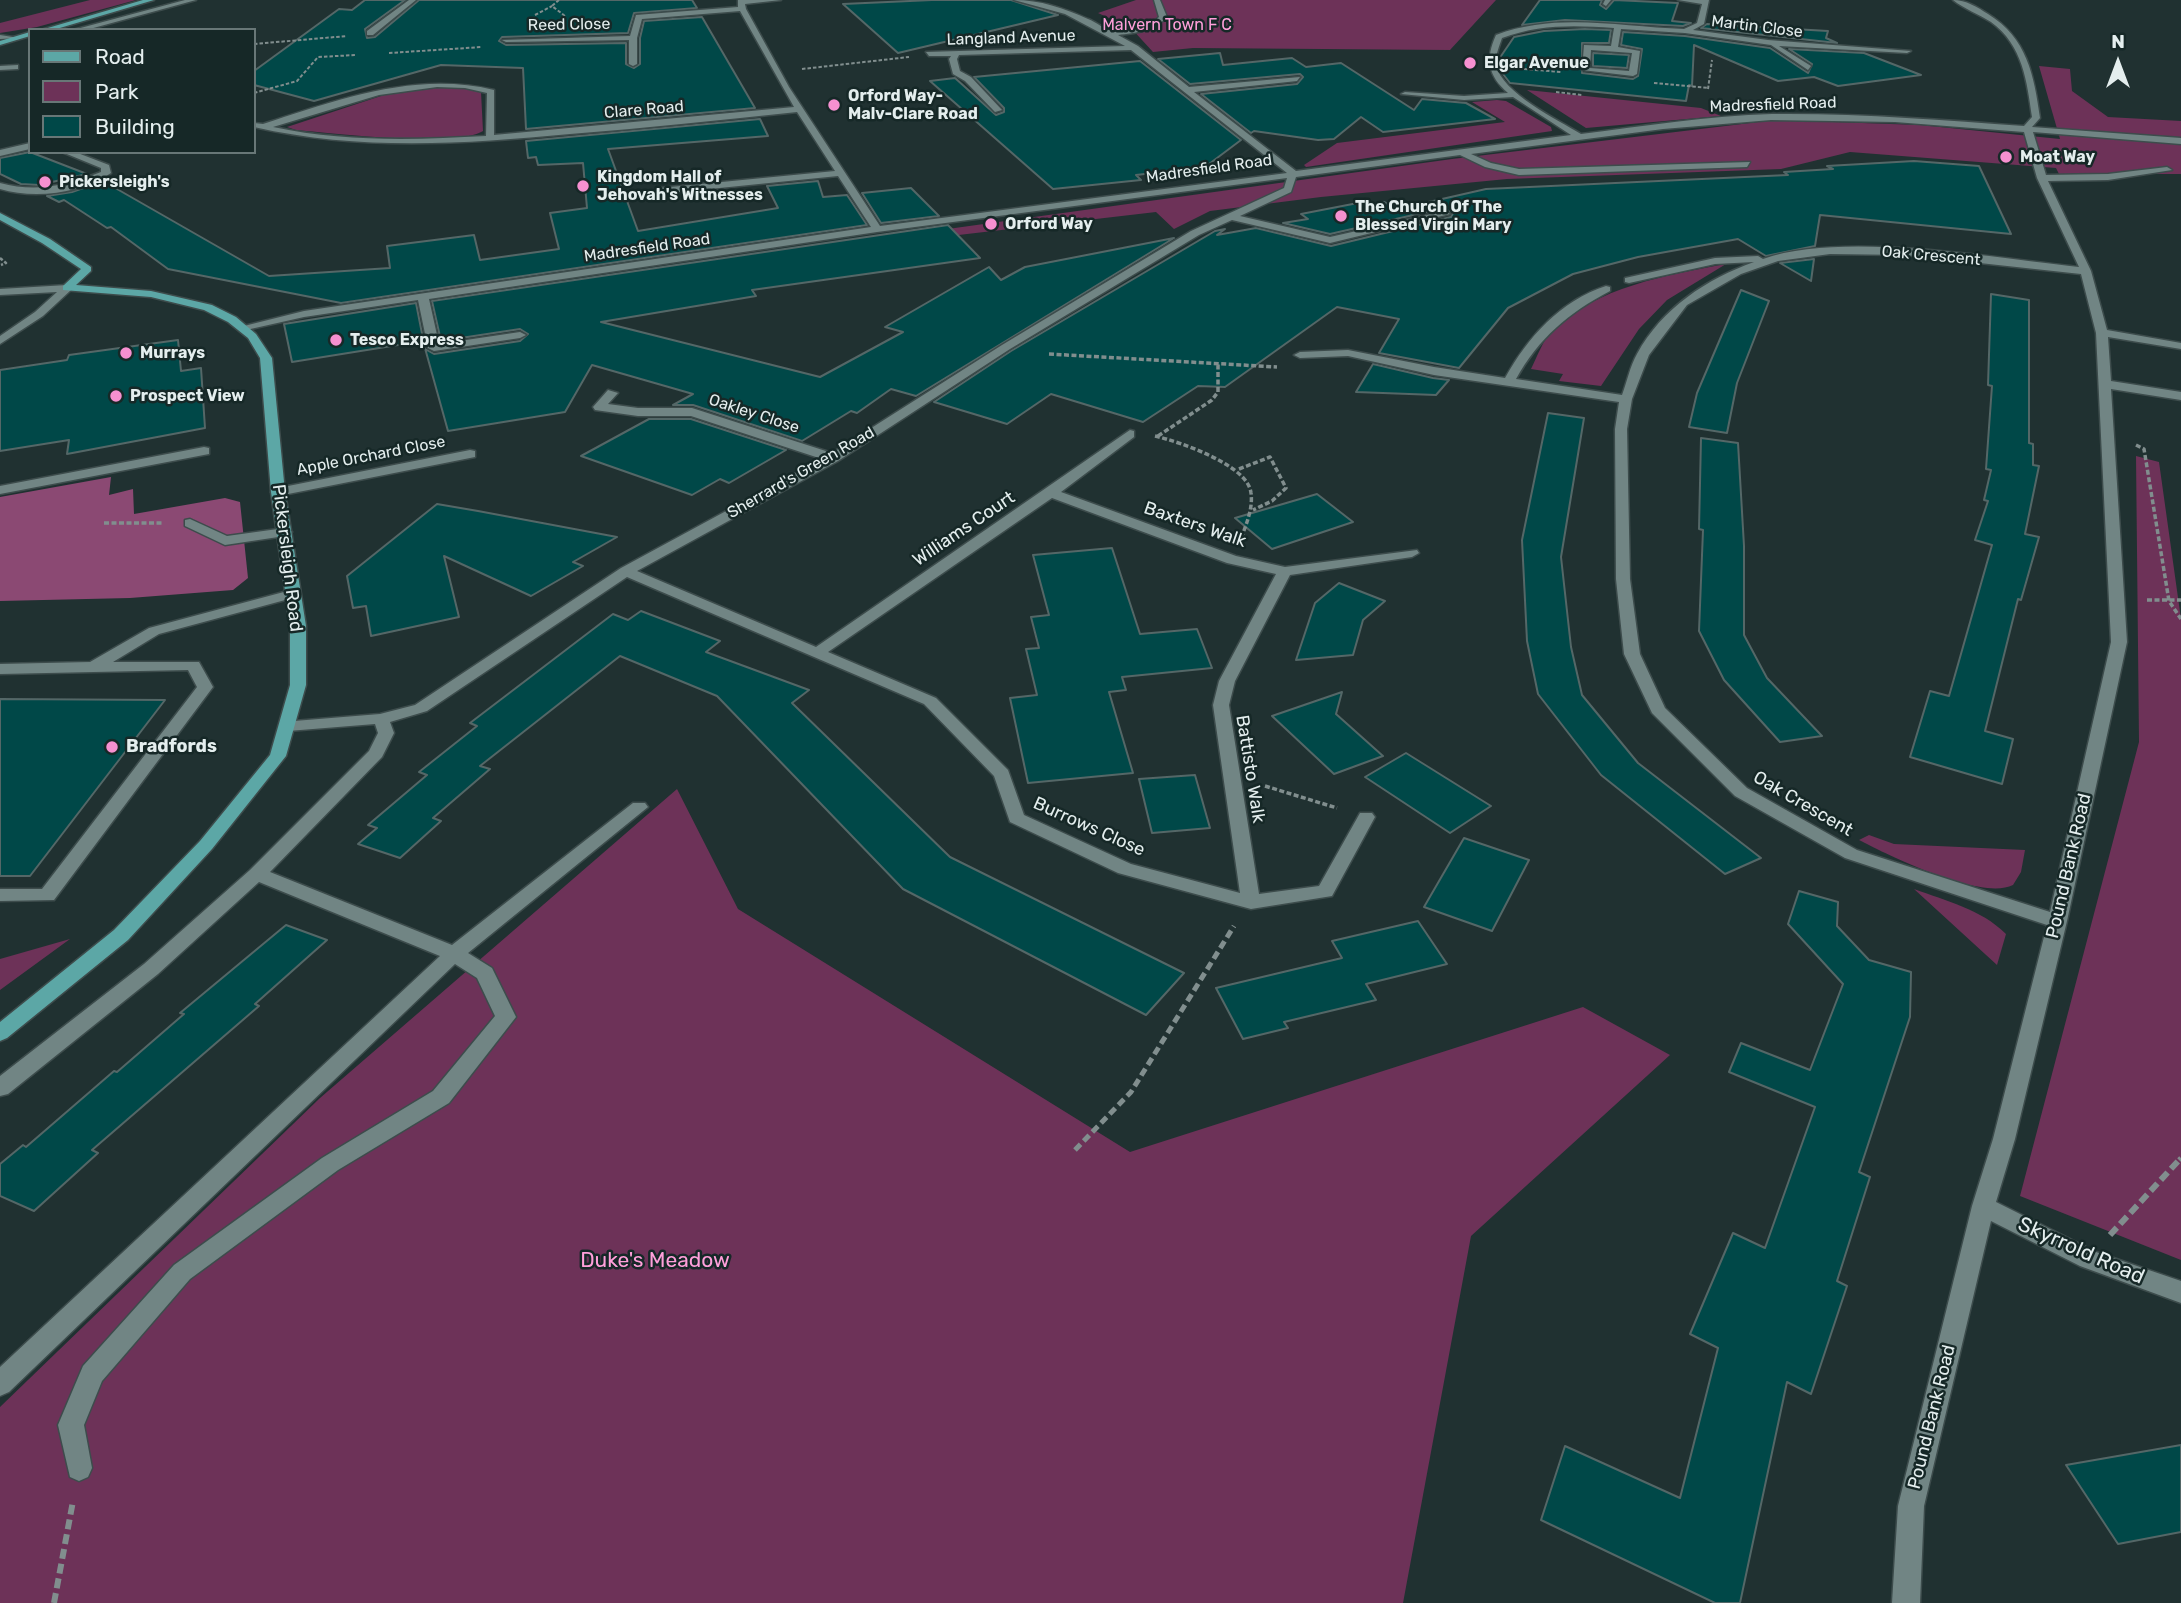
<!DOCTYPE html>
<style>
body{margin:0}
#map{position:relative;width:2181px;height:1603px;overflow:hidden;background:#203131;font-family:Rubik,sans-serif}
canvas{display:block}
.legend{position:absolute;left:28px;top:28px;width:228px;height:126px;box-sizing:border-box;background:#162827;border:2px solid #687777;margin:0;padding:9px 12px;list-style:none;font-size:21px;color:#e4eeee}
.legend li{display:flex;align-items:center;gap:14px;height:35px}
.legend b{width:35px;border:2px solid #687777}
.north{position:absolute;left:2083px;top:28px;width:70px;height:70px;-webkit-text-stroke:5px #162827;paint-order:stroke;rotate:0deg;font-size:19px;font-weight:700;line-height:28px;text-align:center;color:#e4eeee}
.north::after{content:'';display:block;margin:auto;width:24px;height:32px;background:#e4eeee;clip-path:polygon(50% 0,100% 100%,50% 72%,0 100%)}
</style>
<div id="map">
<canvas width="2181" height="1603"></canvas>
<ul class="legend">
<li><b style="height:9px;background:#5ca7a6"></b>Road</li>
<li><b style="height:19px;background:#6d3258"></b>Park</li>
<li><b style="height:19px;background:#004848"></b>Building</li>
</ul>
<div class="north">N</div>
</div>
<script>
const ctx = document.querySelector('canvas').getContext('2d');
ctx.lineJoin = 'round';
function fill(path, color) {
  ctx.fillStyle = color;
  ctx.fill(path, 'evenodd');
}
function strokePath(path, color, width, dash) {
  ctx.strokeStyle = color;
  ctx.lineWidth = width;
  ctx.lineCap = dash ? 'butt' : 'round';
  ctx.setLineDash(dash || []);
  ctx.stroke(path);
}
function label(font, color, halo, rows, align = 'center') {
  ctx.font = font + ' Rubik,sans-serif';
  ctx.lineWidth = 5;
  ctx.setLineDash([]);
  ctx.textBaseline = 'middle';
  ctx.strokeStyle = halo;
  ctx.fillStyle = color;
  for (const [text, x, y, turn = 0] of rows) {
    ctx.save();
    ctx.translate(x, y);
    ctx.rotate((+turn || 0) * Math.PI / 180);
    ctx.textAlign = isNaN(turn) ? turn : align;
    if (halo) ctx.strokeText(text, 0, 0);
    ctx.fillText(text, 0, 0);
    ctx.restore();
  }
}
fill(new Path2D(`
 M 90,0 L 136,0 L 37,27 L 0,33 L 0,23 Z
 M 1136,0 L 1496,0 L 1450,50 L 1193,48 L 1153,52 L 1131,28 L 1098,13 Z
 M 2039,66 L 2070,69 L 2072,91 L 2108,117 L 2181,121 L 2181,174 L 2059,174 L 2056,168 L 1850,152 L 1781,169 L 1507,179 L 1321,197 L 1210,211 L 1174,229 L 1156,212 L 950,236 L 854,242 L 1452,159 L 1775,120 L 1920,125 L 2060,139 Z
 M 432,87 L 463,87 L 481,92 L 483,131 C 456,148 332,133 296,130 L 287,127 L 384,95 Z
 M 1527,90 L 1701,108 L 1721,116 L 1586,128 Z
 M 1497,100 L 1506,101 L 1551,127 L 1552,131 L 1306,167 L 1304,165 L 1337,143 L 1505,122 L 1472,102 Z
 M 1726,264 L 1667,300 L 1639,329 L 1601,386 L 1559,381 L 1563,374 L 1531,369 C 1537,357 1543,340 1552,331 C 1596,287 1667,275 1726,264 Z
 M 2136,456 L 2159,462 L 2181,619 L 2181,1260 L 2020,1196 L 2139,742 Z
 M 677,789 L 738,909 L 1130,1152 L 1583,1007 L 1670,1055 L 1471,1236 L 1403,1603 L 0,1603 L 0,1407 L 320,1098 Z
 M 1869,835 L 1894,844 L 2025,850 L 2021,872 L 2013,885 C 1981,901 1890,856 1859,840 Z
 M 1914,889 C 1946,901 1981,909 2006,934 L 1997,965 Z
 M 70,939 L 0,990 L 0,959 Z`), '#6d3258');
fill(new Path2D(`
 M 111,477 L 109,495 L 133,489 L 134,514 L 225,498 L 240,502 L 248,578 L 233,590 L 130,598 L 0,601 L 0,497 Z`), '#8b4973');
const building = new Path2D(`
 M 365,0 L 405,0 L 365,29 L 367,38 L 375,37 L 419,0 L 692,0 L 697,8 L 634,13 L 628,33 L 502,37 L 499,41 L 506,45 L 626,43 L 626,64 L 634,68 L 640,64 L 640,38 L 644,21 L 702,17 L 755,108 L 526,129 L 523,68 L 441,65 L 314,101 L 254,85 L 254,71 L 339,9 L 352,10 Z
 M 932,0 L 1011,0 L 1058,15 L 898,53 L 843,4 Z
 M 1540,0 L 1602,0 L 1600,5 L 1606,9 L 1614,0 L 1678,3 L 1672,21 L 1691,23 L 1683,26 L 1565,20 L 1522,25 Z
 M 1707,24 L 1828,31 L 1826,38 L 1837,43 L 1701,28 Z
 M 1585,29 L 1611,30 L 1609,43 L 1582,43 L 1582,73 L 1633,79 L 1638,76 L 1642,49 L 1621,45 L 1623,32 L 1685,36 L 1770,48 L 1808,73 L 1812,64 L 1789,49 L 1864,53 L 1921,75 L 1838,86 L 1814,77 L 1778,81 L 1694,45 L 1692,86 L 1689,85 L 1686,101 L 1510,83 L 1503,74 L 1499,59 L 1514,37 L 1544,31 Z
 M 1220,53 L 1223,65 L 1292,58 L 1306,67 L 1341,63 L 1414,110 L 1422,99 L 1466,103 L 1495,119 L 1383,132 L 1361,117 L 1334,139 L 1318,140 L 1254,131 L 1251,133 L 1201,94 L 1297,84 L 1303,77 L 1300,74 L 1190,84 L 1158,59 Z
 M 1593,53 L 1629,55 L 1627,68 L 1593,66 Z
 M 1140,61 L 1241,140 L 1205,167 L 1136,175 L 1141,180 L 1053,189 L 930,81 L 955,78 L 996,115 L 1004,112 L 1004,108 L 974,77 Z
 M 760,119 L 768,136 L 608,149 L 638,231 L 778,208 L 767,186 L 818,181 L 823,197 L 847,195 L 867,225 L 341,303 L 168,269 L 111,227 L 107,228 L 64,200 L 59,202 L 47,196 L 72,192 L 103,181 L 269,276 L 390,268 L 387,246 L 474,235 L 480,260 L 559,249 L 550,213 L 587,208 L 583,163 L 538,165 L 536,157 L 528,158 L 526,141 Z
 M 30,152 L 87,174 L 39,185 L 21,184 L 0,174 L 0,158 Z
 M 1914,161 L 1979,166 L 2011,234 L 1820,215 L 1815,246 L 1766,256 L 1738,239 L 1638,257 L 1573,274 L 1508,308 L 1459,368 L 1379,353 L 1399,319 L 1337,307 L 1225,387 L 1198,386 L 1143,422 L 1051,394 L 1007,424 L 934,402 L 1011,351 L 1215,231 L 1225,229 L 1217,235 L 1256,228 L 1331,246 L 1451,217 L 1453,213 L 1444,208 L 1330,234 L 1283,223 L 1308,219 L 1301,214 L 1363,202 L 1368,205 L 1384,202 L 1398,209 L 1486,189 L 1788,175 L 1784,172 L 1833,169 L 1827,166 Z
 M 911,188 L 939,216 L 881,223 L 862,193 Z
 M 948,225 L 980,258 L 752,290 L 756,296 L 601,322 L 820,377 L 903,332 L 885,327 L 989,267 L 1001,280 L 1025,267 L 1174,238 L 916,396 L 891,389 L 857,413 L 851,411 L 802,441 L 693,405 L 673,405 L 693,394 L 592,365 L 565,412 L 448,431 L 423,341 L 292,362 L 284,324 L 416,303 L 425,349 L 434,354 L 520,341 L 528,334 L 520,329 L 441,341 L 432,301 Z
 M 1814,259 L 1811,281 L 1780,263 Z
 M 1741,290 L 1769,301 L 1737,383 L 1727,433 L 1689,427 L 1697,393 Z
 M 1991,294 L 2029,300 L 2029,443 L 2033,444 L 2033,465 L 2039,466 L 2025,534 L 2039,537 L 2021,600 L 2018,599 L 1985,731 L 2013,739 L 2002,784 L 1910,757 L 1930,691 L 1949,696 L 1992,545 L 1975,540 L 1988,501 L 1984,500 L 1991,470 L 1986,469 L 1992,386 L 1988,385 Z
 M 178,340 L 181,371 L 201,368 L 205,428 L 67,454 L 69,440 L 0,451 L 0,370 L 67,360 L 69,355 Z
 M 1373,364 L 1433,378 L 1449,380 L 1436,395 L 1356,392 Z
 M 1548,413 L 1584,418 L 1561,557 L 1571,647 L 1582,695 L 1638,763 L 1761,858 L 1725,874 L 1601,775 L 1538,694 L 1527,641 L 1522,540 Z
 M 649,419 L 691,419 L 786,450 L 729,483 L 720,479 L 692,495 L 581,456 Z
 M 1701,438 L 1738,443 L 1744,546 L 1744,635 L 1767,678 L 1822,736 L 1780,742 L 1724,680 L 1699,631 L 1703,530 L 1699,529 Z
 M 1317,494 L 1353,522 L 1272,549 L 1235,518 Z
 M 437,504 L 478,511 L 617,537 L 573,562 L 583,566 L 531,596 L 444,556 L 459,617 L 371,636 L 366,606 L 353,608 L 347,576 Z
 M 1112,548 L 1140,634 L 1197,629 L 1212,668 L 1122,677 L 1126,690 L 1109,692 L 1133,773 L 1028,783 L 1010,698 L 1037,695 L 1026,649 L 1039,648 L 1031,617 L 1049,615 L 1033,555 Z
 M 1339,583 L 1385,601 L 1363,620 L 1353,655 L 1296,660 L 1315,603 Z
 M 641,611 L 720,641 L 706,652 L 809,690 L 792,703 L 950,857 L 1184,973 L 1146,1015 L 903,889 L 717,696 L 620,656 L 480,766 L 490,769 L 433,818 L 441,821 L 400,858 L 358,844 L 377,828 L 368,825 L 427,775 L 419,772 L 477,726 L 470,723 L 613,614 L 628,620 Z
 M 1342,692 L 1336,714 L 1383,756 L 1334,774 L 1272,716 Z
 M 0,699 L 165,700 L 30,876 L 0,876 Z
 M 1406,753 L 1491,806 L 1450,833 L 1365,777 Z
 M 1195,775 L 1210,828 L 1152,833 L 1139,779 Z
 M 1464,838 L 1529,860 L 1492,931 L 1424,907 Z
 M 1799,891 L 1838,902 L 1837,926 L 1869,960 L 1911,972 L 1910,1017 L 1859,1172 L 1870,1177 L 1837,1281 L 1847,1286 L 1811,1394 L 1787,1382 L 1740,1603 L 1715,1603 L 1541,1520 L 1565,1446 L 1680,1498 L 1718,1348 L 1690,1334 L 1733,1233 L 1765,1248 L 1815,1107 L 1729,1072 L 1741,1043 L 1810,1070 L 1843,984 L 1788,924 Z
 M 1418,921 L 1447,964 L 1366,984 L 1376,1000 L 1284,1022 L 1288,1028 L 1243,1039 L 1216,988 L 1342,958 L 1332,941 Z
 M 286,925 L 327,940 L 255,1004 L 259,1006 L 92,1150 L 98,1153 L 34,1211 L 0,1196 L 0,1164 L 23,1145 L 26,1147 L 114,1071 L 117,1072 L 184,1014 L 180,1013 Z
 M 2181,1445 L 2181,1532 L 2118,1544 L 2066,1465 Z`);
fill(building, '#004848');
strokePath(building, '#546767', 2);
const minor = new Path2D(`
 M 185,0 L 196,0 L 86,30 L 73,30 Z
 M 409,0 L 416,0 L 373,35 L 367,35 L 367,31 Z
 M 738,0 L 781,0 L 745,4 L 746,9 L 789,87 L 880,226 L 1287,173 L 1131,50 L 959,55 L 957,59 L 960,71 L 971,77 L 1002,110 L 995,112 L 965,81 L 953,74 L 949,59 L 951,56 L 929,56 L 926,52 L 1125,46 L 1065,14 L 1014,0 C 1040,0 1064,8 1088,19 C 1096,22 1105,30 1113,31 C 1128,33 1149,27 1159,17 L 1154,0 L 1160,0 L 1167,17 C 1154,31 1136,33 1118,35 L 1138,46 L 1189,87 L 1300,77 L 1297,81 L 1194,92 L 1296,171 L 1571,135 L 1513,97 L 1464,100 L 1401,94 L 1405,92 L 1464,96 L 1508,93 C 1488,76 1485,59 1496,35 C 1557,12 1620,27 1684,29 L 1697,23 L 1702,4 L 1678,0 L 1709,0 L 1704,24 L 1693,30 L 1768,40 L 1911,51 L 1907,53 L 1779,46 L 1811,66 L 1808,70 L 1771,45 L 1685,33 L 1621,29 L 1618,47 L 1640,51 L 1637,74 L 1633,76 L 1582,70 L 1584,45 L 1611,46 L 1614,28 C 1575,25 1539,24 1502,38 C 1499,47 1495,56 1496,65 C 1502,93 1558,120 1581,134 C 1644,126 1709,116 1772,114 C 1856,113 1940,120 2024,126 L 2032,117 C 2027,82 2023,45 1991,22 C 1979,14 1964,9 1953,0 C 1966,0 1977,7 1988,14 C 2027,38 2034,75 2040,118 L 2032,127 L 2181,138 L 2181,144 L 2033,132 L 2046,175 L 2108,174 L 2167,167 L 2172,170 L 2108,180 L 2048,181 L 2091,271 L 2107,330 L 2181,343 L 2181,349 L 2108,337 L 2111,381 L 2181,392 L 2181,400 L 2111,389 L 2127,642 L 2067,921 L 2015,1139 L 1996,1202 L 2096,1252 L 2181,1281 L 2181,1303 L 2080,1266 L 1991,1221 L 1924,1506 L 1920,1603 L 1892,1603 L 1898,1506 L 1972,1206 L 1993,1139 L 2047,925 L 1845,858 L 1735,796 L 1652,713 L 1624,654 L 1616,579 L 1615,429 L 1619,402 L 1434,375 L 1348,356 L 1300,358 L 1294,355 L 1300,352 L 1348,350 L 1434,367 L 1505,378 C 1528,337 1560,301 1606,286 L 1610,287 L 1610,291 C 1568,313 1539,338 1516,379 L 1622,395 C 1627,382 1630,366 1637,354 C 1662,308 1707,279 1754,262 L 1715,264 L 1629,283 L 1625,282 L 1625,278 L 1715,258 L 1758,256 L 1763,259 C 1843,231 1993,258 2079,267 L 2037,178 L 2024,132 L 1895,122 L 1771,120 L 1663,129 L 1471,154 L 1491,163 L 1519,169 L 1750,162 L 1747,167 L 1519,175 L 1485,167 L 1460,155 L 1296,177 L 1291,192 L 1240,216 L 1330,237 L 1445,211 L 1450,214 L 1330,243 L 1232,220 L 1199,235 L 1010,349 L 838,461 L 637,571 L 816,647 L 1130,430 L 1134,431 L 1134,437 L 1061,492 L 1236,556 L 1285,567 L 1417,550 L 1419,553 L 1412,557 L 1290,575 L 1235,681 L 1229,705 L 1259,894 L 1319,886 L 1360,813 L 1372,813 L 1375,817 L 1332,896 L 1251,909 L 1118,873 L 1010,822 L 994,776 L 924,704 L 627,577 L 427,711 L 390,722 L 394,733 L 382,757 L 270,872 L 452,945 L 633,803 L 645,803 L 648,807 L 468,953 L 492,968 L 516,1017 L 449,1103 L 338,1170 L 190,1279 L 102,1381 L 84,1425 L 92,1468 L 88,1477 L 79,1481 L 70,1477 L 58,1425 L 83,1366 L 174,1265 L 322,1158 L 433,1091 L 495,1016 L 477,978 L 455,964 L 9,1392 L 0,1396 L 0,1367 L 440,956 L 259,882 L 158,974 L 8,1094 L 0,1096 L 0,1076 L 144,964 L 250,870 L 369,751 L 378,733 L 375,724 L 288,731 L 282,730 L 280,726 L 282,722 L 380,714 L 415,705 L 621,568 L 822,459 L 691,416 L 638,416 L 595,410 L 593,407 L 608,390 L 618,393 L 608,404 L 638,408 L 692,408 L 832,453 L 1002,345 L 1191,231 L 1284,188 L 1287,178 L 877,232 L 429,299 L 439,344 L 520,332 L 526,335 L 520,338 L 434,351 L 428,348 L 418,300 L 304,317 L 246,330 L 240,327 L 304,311 L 871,227 L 838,176 L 660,194 L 655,191 L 660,188 L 835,171 L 797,112 C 721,120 646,128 570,134 C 464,144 359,151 254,127 L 254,123 L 263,124 C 338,100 415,71 494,90 L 494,135 L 794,107 L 740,11 L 642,19 L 637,38 L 637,64 L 633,66 L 629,64 L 629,40 L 506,42 L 502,40 L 630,36 L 636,15 L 738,7 ZM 1591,50 L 1632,53 L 1629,71 L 1590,68 ZM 437,87 L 465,88 L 487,93 L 486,136 C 415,140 343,142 273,127 L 379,95 ZM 1830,254 L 1906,255 L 2081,274 L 2096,333 L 2111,642 L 2050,912 L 1857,850 L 1747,788 L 1665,708 L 1640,654 L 1630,579 L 1627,429 L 1632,399 L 1649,355 L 1687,305 L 1741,274 L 1778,261 ZM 1052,498 L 1227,563 L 1276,574 L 1219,681 L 1213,705 L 1240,893 L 1131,864 L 1024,815 L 1008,770 L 936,698 L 828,652 Z
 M 1605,0 L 1611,0 L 1606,6 L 1603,4 Z
 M 0,35 L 19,38 L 0,39 Z
 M 18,65 L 18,69 L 0,70 L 0,66 Z
 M 30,143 L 30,149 L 0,156 L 0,150 Z
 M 62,152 L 75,152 L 109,165 L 111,173 C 81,194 34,199 0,189 L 0,183 C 37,193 67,185 101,172 L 101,168 Z
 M 67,285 L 71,286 L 71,290 L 43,316 L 0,344 L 0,336 L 35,312 L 57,292 L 0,295 L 0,289 Z
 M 204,447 L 209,448 L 209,454 L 0,494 L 0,486 Z
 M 470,450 L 475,451 L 475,457 L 278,496 L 271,492 L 278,488 Z
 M 190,519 L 227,536 L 285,528 L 292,532 L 285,536 L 225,545 L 185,526 L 185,520 Z
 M 295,589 L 300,590 L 300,596 L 159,634 L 113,662 L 199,662 L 213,687 L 54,900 L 0,901 L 0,889 L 42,889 L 197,687 L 188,670 L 0,674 L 0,664 L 90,662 L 149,628 Z`);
const major = new Path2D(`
 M 143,0 L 154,0 L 53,30 L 41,30 Z
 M 30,32 L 30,36 L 0,45 L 0,41 Z
 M 0,213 L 50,239 L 91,267 L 91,271 L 76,285 L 151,291 L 212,305 L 236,317 L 256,334 L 272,358 L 285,492 L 306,626 L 306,685 L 286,756 L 212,849 L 128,940 L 7,1038 L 0,1041 L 0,1022 L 114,930 L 200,841 L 270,755 L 290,685 L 290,626 L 271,492 L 260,358 L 248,338 L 228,322 L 204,310 L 151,297 L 63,290 L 63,286 L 81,269 L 42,243 L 0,220 Z`);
strokePath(minor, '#3d4c4c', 3);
strokePath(major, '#3d4c4c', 3);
strokePath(new Path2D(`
 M 559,0 L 552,6 L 565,16
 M 535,15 L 552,6
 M 254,44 L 347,36
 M 389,53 L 482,47
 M 802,69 L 909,57
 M 1524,69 L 1561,72
 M 1654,83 L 1709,88
 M 1708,89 L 1712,60
 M 1556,92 L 1582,95
 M 254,93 L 297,81 L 318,57 L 356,55`), '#818e8e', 2, [3.5, 2]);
strokePath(new Path2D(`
 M 0,258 L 6,263 L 1,265`), '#818e8e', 2.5, [3.5, 2]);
strokePath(new Path2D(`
 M 1049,354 L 1277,367
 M 1155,436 C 1180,442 1248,465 1251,493 C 1253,508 1247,522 1242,536
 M 1158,436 L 1212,400 L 1218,392 L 1218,364
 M 2136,445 L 2144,449 L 2169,601 L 2181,619
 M 1239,469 L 1270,457 L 1286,488 L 1272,501 L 1253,510
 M 104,523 L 164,523
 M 2147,600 L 2181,600
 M 1265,786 L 1337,808`), '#818e8e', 3.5, [5, 2.5]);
strokePath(new Path2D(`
 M 1075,1150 L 1131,1092 L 1234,926
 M 2179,1160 L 2181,1158`), '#818e8e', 5, [8, 4.5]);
strokePath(new Path2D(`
 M 2110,1235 L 2181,1158
 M 54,1603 L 73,1501`), '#818e8e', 6, [10, 5]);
fill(minor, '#718584');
fill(major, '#5ca7a6');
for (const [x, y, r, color] of [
 [1470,63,7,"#f690d0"],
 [834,105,7,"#f690d0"],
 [2006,157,7,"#f690d0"],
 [45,182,7,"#f690d0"],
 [583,186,7,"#f690d0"],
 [1341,216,7,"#f690d0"],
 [991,224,7,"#f690d0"],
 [336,340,7,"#f690d0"],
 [126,353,7,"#f690d0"],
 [116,396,7,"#f690d0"],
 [112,747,7,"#f690d0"]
]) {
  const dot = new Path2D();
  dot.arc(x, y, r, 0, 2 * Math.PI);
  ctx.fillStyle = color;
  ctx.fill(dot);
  strokePath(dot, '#162827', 2.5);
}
label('16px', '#e4eeee', '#162827', [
 ["Reed Close",569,25,-1],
 ["Martin Close",1757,27,7],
 ["Langland Avenue",1011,38,-2],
 ["Madresfield Road",1773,105,-2],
 ["Clare Road",644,110,-5],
 ["Madresfield Road",1209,169,-8],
 ["Madresfield Road",647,248,-8],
 ["Oak Crescent",1931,256,5],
 ["Oakley Close",754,414,18],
 ["Apple Orchard Close",371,456,-11],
 ["Sherrard's Green Road",801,473,-30]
]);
label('16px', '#ff9fda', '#162827', [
 ["Malvern Town F C",1167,25]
]);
label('bold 16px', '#e4eeee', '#162827', [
 ["Elgar Avenue",1484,63],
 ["Orford Way-",848,96],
 ["Malv-Clare Road",848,114],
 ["Moat Way",2020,157],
 ["Kingdom Hall of",597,177],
 ["Jehovah's Witnesses",597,195],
 ["Pickersleigh's",59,182],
 ["The Church Of The",1355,207],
 ["Blessed Virgin Mary",1355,225],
 ["Orford Way",1005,224],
 ["Tesco Express",350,340],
 ["Murrays",140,353],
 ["Prospect View",130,396]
], 'left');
label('18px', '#e4eeee', '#162827', [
 ["Baxters Walk",1195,525,19],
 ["Williams Court",964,529,-34],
 ["Pickersleigh Road",287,558,83],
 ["Battisto Walk",1250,769,81],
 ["Oak Crescent",1803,804,30],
 ["Burrows Close",1089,827,24],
 ["Pound Bank Road",2069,866,-77],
 ["Pound Bank Road",1932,1417,-76]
]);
label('bold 18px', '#e4eeee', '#162827', [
 ["Bradfords",126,747]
], 'left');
label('21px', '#e4eeee', '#162827', [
 ["Skyrrold Road",2081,1251,24]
]);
label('21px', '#ff9fda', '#162827', [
 ["Duke's Meadow",655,1261]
]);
</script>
